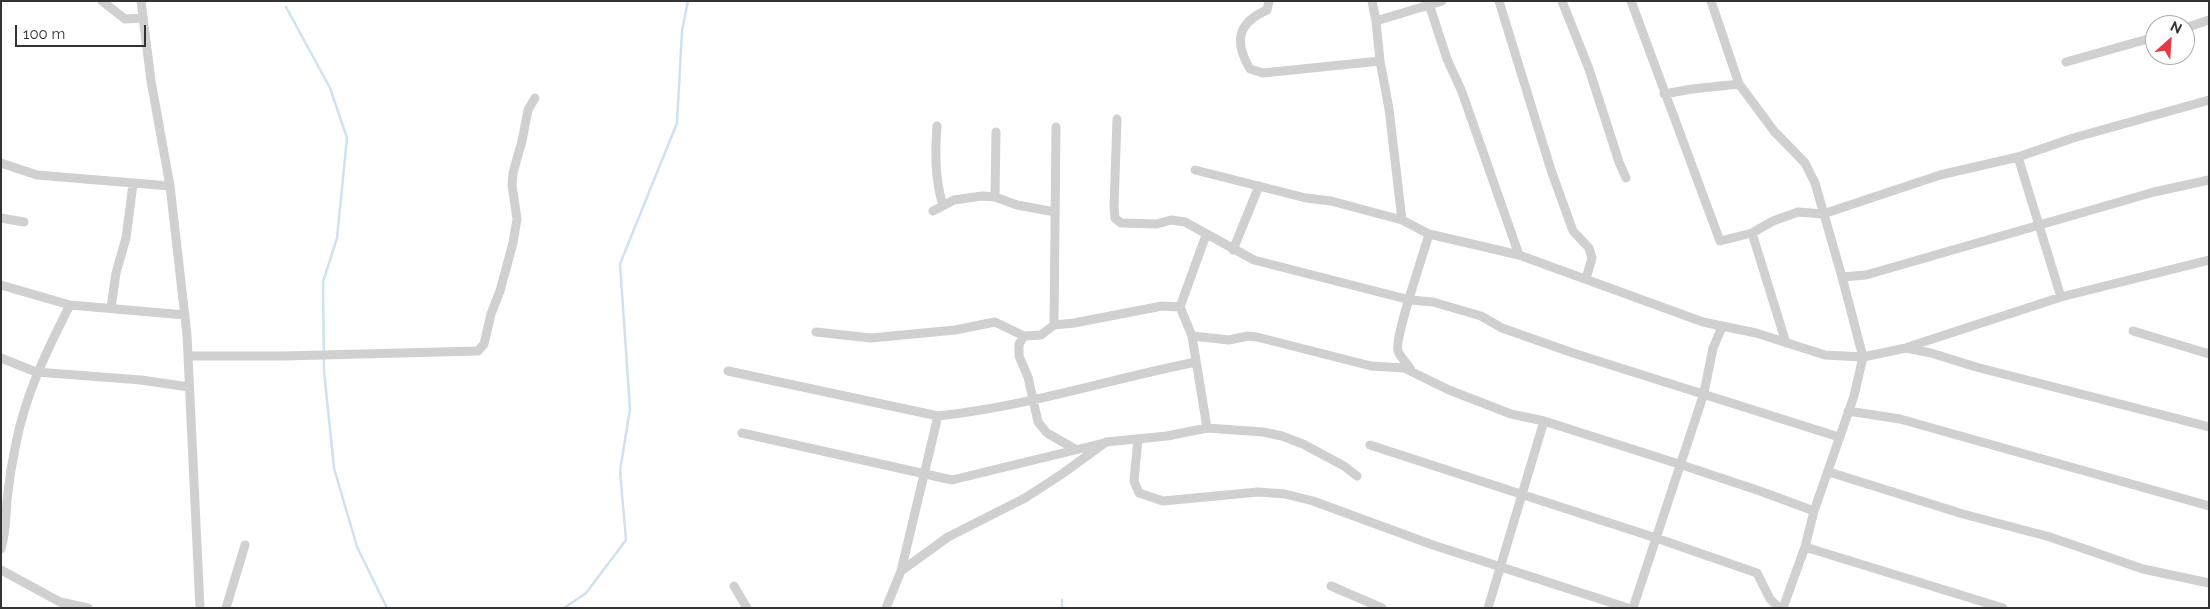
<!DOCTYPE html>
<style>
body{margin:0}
#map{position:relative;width:2210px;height:609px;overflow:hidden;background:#fff;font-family:Raleway,sans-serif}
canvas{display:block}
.frame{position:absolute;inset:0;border:2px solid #333;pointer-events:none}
.north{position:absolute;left:2145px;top:15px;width:50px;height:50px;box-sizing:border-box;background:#fff;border:1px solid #adadad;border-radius:50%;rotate:26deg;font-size:14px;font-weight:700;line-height:20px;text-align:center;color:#333}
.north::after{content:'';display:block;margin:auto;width:18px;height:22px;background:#e63946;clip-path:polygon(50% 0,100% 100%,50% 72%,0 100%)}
.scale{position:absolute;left:15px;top:25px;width:131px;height:22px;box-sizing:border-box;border:2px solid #333;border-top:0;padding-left:6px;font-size:15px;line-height:18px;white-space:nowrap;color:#333;-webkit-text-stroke:4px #fff;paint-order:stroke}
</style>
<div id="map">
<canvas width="2210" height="609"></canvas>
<div class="frame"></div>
<div class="north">N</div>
<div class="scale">100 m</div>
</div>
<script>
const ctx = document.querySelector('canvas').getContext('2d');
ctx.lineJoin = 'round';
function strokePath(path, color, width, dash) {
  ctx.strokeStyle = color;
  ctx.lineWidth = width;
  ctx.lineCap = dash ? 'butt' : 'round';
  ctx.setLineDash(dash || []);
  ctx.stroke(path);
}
strokePath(new Path2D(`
 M 286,7 L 330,88 L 347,138 L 337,238 L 323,282 L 324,371 L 334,468 L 357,547 L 387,608
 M 1062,600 L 1062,608
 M 564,608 L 586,593 L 626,540 L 620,471 L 630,409 L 620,264 L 677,123 L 682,31 L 688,1`), '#cfe2ee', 2.5);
strokePath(new Path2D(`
 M 102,1 L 125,19 L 143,18
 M 141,1 L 151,81 L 170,186 L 187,335 L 200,608
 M 1269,1 L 1267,10 C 1237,23 1234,42 1250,69 L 1263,73 L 1380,61
 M 1372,1 L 1376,21 L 1442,1
 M 1499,1 L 1551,170 L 1573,231 L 1589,248 L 1592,258 L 1586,279
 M 1562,1 L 1589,69 L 1619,162 L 1626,178
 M 1631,1 L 1720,241 L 1752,233 L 1773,221 L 1798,212 L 1823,214 L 1940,175 L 2018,157 L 2073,138 L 2209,100
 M 1711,1 L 1739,84 L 1774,131 L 1805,163 L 1815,183 L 1842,277 L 1863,357 L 1854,396 L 1814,511 L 1805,547 L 1783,608
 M 1429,4 L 1447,59 L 1462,92 L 1519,255
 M 1376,21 L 1380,61 L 1389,109 L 1402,220
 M 2185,28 L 2209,20
 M 2066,62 L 2155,37
 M 1664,94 L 1692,89 L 1739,84
 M 1117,119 L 1114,207 L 1115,218 L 1121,223 L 1157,224 L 1171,220 L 1185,222 L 1254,260 L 1410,300 L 1433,302 L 1481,316 L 1502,328 L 1573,353 L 1839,437
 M 937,126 C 935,155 935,179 943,206
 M 2018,157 L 2061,297
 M 1,163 L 37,175 L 170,186
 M 1195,170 L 1306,198 L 1331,201 L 1402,220 L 1429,234 L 1519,255 L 1703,322 L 1756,333 L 1825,355 L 1863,357 L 1906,348 L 1931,353 L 1976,367 L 2209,427
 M 995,197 L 996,132
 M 933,211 L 954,200 L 982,196 L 995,197 L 1017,205 L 1055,212
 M 1,218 L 24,222
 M 1752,233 L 1786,343
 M 1233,250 L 1259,186
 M 1842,277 L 1866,275 L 2154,192 L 2209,180
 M 1,285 L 70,305 L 185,315
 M 1180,307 L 1206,235
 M 111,308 L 116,273 L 126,238 L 133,184
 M 1054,325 L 1056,127
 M 2133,331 L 2209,354
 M 816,332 L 871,338 L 955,330 L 995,322 L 1024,336 L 1041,335 L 1054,325 L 1074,323 L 1162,306 L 1180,307 L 1192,336
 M 1024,336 L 1019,344 L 1019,356 L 1028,377 L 1038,422 L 1047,433 L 1075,449
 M 1908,347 L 2061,297 L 2209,260
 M 188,356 L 284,356 L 478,351 L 484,344 L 491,314 L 500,291 L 513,243 L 517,219 L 512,185 L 513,173 L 522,141 L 528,110 L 535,98
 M 1,358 L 36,372 L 141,380 L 189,387
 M 1411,370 C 1408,364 1400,357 1398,351 C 1394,338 1424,253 1429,234
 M 728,371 L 938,416 C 1025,407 1110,379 1196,362
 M 1848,411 L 1900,419 L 2209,506
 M 1207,428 L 1192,336 L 1229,340 L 1248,336 L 1257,337 L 1371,366 L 1404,368 L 1449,390 L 1511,414 L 1544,421 L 1679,464 L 1760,491 L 1814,511
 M 742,433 L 952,480 L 1104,443
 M 1138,439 L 1134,481 L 1139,493 L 1163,501 L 1258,492 L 1285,494 L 1313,501 L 1433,545 L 1628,608
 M 1370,445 L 1656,538 L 1757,573 L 1770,599 L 1779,608
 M 1829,472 L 1963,514 L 2050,537 L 2143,569 L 2209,583
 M 1805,547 L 2003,608
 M 1,549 C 6,532 6,517 7,500 C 9,481 12,462 16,443 C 26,393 47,350 70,305
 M 1,570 L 60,602 L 88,608
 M 901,571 L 938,416
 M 734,586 L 747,608
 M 1331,586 L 1382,608
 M 226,608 L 245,545
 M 886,608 L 901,571 L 948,537 L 1025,498 L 1062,474 L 1106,442 L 1167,436 L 1207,428 L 1263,432 L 1282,436 L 1303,444 L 1344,466 L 1357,476
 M 1488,608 L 1544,421
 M 1633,608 L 1704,393 L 1713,348 L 1722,327`), '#d0d0d0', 9);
</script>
